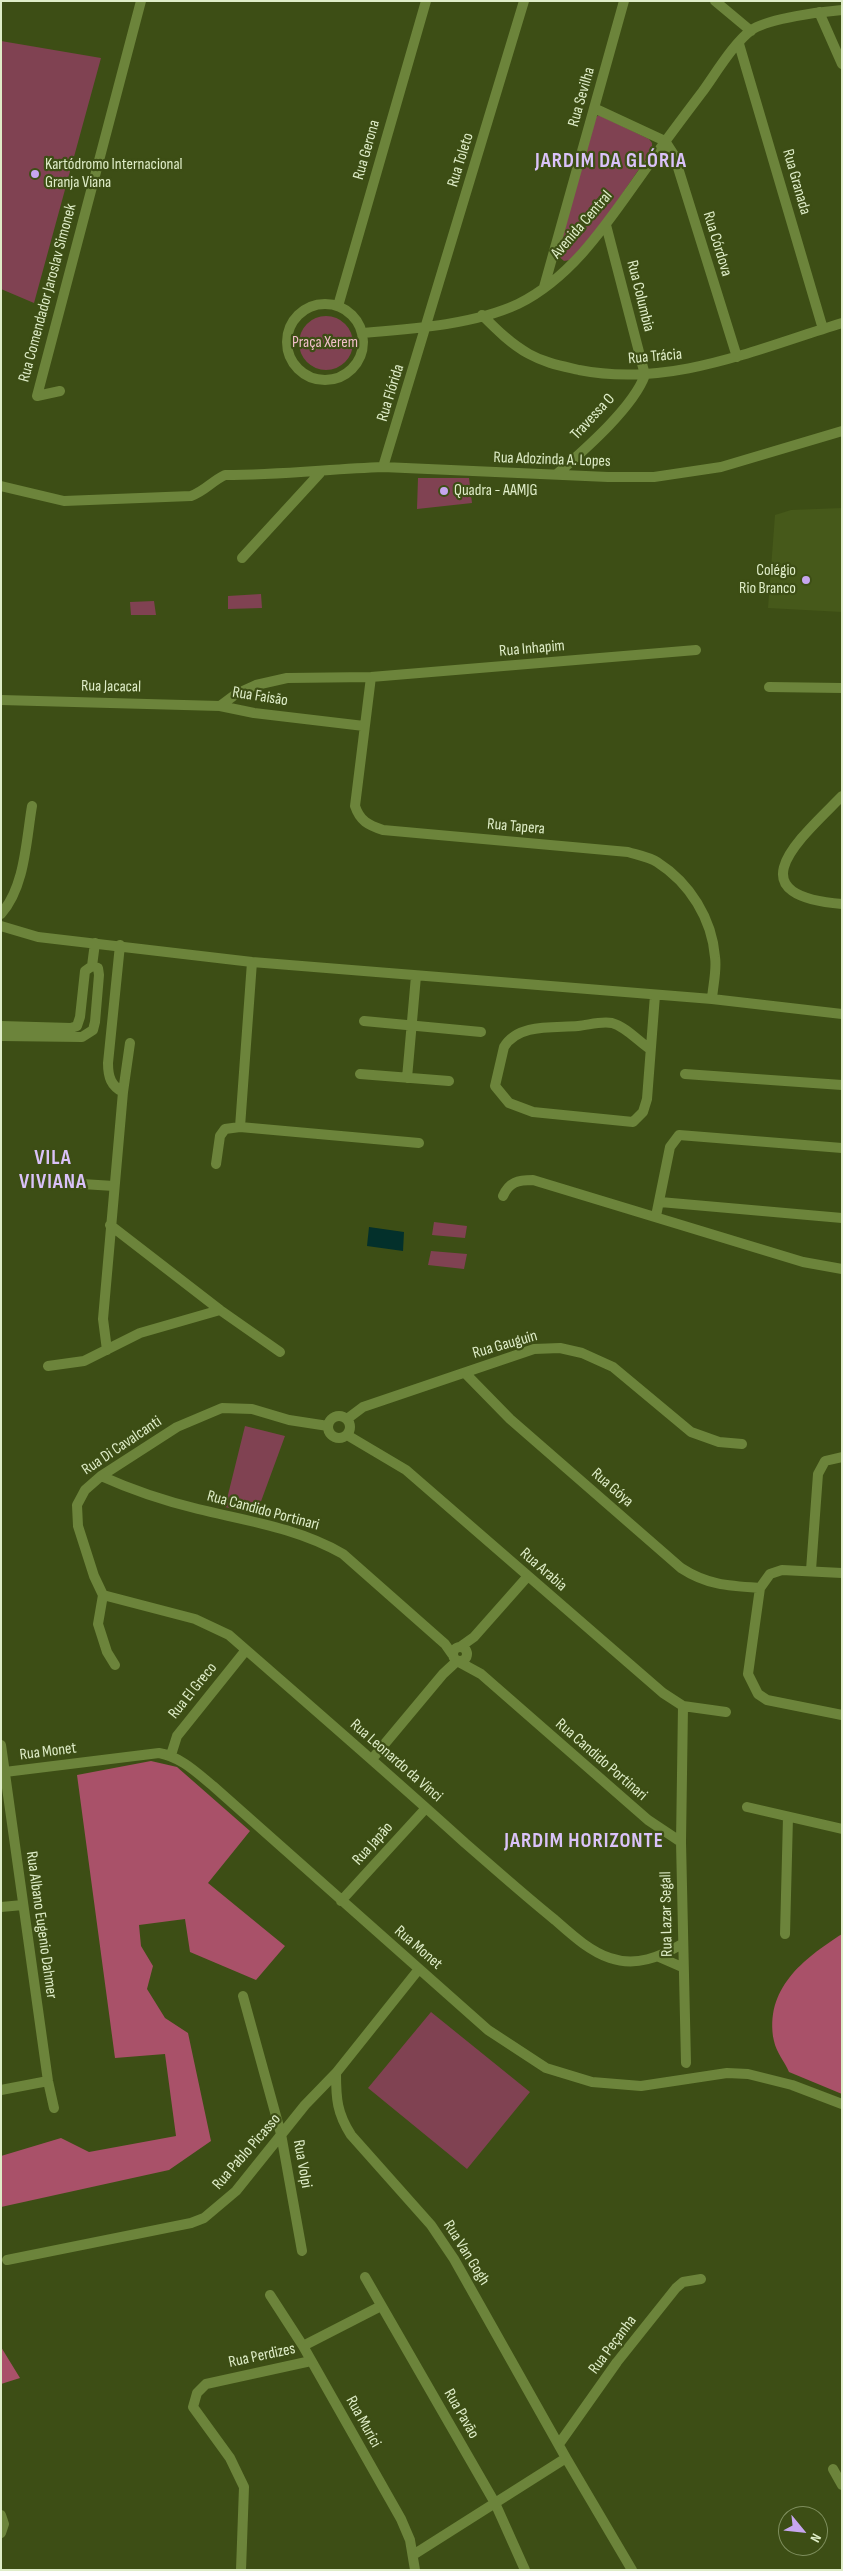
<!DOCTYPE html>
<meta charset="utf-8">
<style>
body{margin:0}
#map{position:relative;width:843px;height:2571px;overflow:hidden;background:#3d4e15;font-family:"Sofia Sans Condensed",sans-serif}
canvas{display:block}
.frame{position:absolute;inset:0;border:2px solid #dfedc8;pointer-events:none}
.north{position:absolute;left:778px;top:2506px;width:50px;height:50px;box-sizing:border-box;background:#3d4e15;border:1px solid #7e8e5d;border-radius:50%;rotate:118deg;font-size:14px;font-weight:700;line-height:20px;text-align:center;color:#dfedc8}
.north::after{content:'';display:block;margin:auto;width:18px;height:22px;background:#c7a6ef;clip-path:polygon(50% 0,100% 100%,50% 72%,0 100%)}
</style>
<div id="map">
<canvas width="843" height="2571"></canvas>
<div class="frame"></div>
<div class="north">N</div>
</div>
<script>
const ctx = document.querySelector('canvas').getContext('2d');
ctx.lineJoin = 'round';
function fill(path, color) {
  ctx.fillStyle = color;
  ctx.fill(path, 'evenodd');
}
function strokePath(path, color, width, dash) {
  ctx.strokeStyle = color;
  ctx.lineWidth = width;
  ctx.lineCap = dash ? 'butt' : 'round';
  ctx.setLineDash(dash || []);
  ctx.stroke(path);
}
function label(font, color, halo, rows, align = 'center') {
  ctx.font = font + ' "Sofia Sans Condensed",sans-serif';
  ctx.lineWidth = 4.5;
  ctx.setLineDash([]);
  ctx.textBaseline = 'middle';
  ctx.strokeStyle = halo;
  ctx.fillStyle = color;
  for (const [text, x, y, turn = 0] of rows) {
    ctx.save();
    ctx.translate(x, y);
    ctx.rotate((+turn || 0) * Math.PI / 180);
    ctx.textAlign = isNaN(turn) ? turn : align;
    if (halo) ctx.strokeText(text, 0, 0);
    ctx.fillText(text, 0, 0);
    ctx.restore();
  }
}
fill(new Path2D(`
 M 842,508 L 842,612 L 768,608 L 775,515 L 791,510 Z`), '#46591a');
fill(new Path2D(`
 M 1,41 L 101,58 L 34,303 L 1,289 Z
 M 599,115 L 649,139 L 652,143 L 652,150 L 601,225 L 570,260 L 564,261 L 557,255 L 596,117 Z
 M299 343a27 27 0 1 1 54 0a27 27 0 1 1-54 0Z
 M 418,478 L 469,478 L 472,503 L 417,509 Z
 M 261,594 L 262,608 L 228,609 L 228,596 Z
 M 154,601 L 156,615 L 131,615 L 130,602 Z
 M 434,1222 L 467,1226 L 465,1238 L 432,1235 Z
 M 431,1251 L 467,1254 L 464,1269 L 428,1265 Z
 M 245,1426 L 285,1436 L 256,1515 L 225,1507 Z
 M 431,2012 L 530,2092 L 467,2169 L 368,2088 Z`), '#804252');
fill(new Path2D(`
 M 151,1761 L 177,1767 L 250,1831 L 208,1883 L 285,1946 L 256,1980 L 190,1952 L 185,1919 L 139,1925 L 141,1946 L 153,1966 L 147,1989 L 165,2018 L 188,2033 L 211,2141 L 169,2170 L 1,2207 L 1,2156 L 61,2138 L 89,2152 L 176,2136 L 165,2054 L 115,2058 L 77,1775 Z
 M 842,1934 L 842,2094 L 789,2072 C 785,2062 776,2052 774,2041 C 764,1989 803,1959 842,1934 Z
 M 1,2347 L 20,2378 L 1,2384 Z`), '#a95169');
fill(new Path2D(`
 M 369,1227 L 404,1232 L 403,1251 L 367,1246 Z`), '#03302b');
strokePath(new Path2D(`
 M 715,1 L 751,31
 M 819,12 L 842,64
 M 739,44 L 823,329
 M 594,108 L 665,141 L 674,155 L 737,357
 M 544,287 L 624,1
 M287 342a38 38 0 1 1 76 0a38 38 0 1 1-76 0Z
 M 338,306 L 426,1
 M 482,315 C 497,330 511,344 529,354 C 545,363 562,366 579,370 C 671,388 756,349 842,323
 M 362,333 C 410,329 473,325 518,304 C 575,276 611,217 647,167 C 665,141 684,116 703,91 C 716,73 735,41 753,29 C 772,18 819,12 842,10
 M 60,391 L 37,396 L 141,1
 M 383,467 L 524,1
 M 557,474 C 583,451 633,408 645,375 L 606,225
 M 1,486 L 64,501 L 191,496 C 205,491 212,481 225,475 C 278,475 330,469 383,467 L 608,477 L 654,477 L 721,467 L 842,431
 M 242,558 L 320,473
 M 371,677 L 355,806 C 360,821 368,825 383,830 L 628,852 C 638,855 649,857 657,862 C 690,883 712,919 715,957 C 717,970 713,985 712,999
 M 769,687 L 842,688
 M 1,700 L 220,706 L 254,713 L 364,726
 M 220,706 L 236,694 L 256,685 L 287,678 L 371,677 L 696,650
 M 842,796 C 802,837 732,895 842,904
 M 1,914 C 25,887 26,841 32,806
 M 1,926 L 38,937 L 252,962 L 712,999 L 842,1014
 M 120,945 L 108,1063 C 108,1077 111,1086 123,1092
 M 252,962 L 240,1127 L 419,1143
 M 92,966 L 95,943
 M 364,1021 L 481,1032
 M 1,1026 L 71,1028 L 77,1026 L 80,1017 L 85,971 L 92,966
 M 1,1036 L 82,1037 L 93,1030 L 95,1022 L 99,975 L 98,968 L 92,966
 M 650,1049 C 638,1041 626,1027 612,1023 C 600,1021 589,1025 578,1026 C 554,1028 518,1023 504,1047 L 495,1086 L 509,1103 L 533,1112 L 633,1122 L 643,1112 L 647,1099 L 655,995
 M 360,1074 L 449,1081
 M 685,1074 L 842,1085
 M 407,1078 L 416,976
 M 216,1164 L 220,1136 L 225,1129 L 240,1127
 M 66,1183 L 114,1186
 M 503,1196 C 509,1182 518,1180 533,1180 L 803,1262 L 842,1269
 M 660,1202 L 842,1218
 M 656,1216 L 670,1147 L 679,1135 L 842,1148
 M 110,1225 L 220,1310 L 280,1352
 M 107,1350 L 103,1319 L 123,1092 L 130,1043
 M 48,1366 L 84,1361 L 140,1333 L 220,1310
 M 465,1373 L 510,1419 L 681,1568 C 707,1585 729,1586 760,1588
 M328 1427a11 11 0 1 1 22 0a11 11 0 1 1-22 0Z
 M 347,1419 L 363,1407 L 534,1349 L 560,1348 L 582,1353 L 613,1367 L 691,1432 L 719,1442 L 742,1444
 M 347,1435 L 406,1470 L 663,1693 L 683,1706 L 726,1712
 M 101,1476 C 132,1490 165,1501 198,1509 C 248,1521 298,1528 343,1554 L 445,1644 L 452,1654
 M 811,1570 L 818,1474 L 825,1461 L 842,1457
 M 842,1573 L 782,1570 L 770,1574 L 760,1588 L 748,1674 L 758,1694 L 767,1700 L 842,1715
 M 103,1595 L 195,1619 L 229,1635 C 308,1704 388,1773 465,1843 C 495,1869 524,1895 555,1920 C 571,1934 589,1951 610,1958 C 636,1967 660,1957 682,1944
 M453 1654a7 7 0 1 1 14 0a7 7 0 1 1-14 0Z
 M 460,1647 L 474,1637 L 528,1576
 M 459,1662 L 481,1674 L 648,1820 L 681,1842
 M 115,1665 L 107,1652 L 98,1624 L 103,1595 L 94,1576 L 78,1526 L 77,1505 L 85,1490 L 101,1476 L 177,1427 L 222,1408 L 252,1409 L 289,1420 L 328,1426
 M 683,1706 L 681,1842 L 686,2063
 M 1,1745 L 48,2081 L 54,2108
 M 171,1755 L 177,1736 L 246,1650
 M 372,1759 L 443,1674 L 457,1661
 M 5,1772 L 159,1753 C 181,1757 196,1772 213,1786 L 488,2030 L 546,2068 L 592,2082 L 641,2086 L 727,2073 L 748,2074 L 792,2085 L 842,2104
 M 747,1807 L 842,1829
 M 341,1901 L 426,1808
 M 1,1907 L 23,1905
 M 785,1934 L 788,1817
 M 659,1957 L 682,1967
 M 243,1996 L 281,2134 L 302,2251
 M 336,2073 C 336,2099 337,2113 351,2135 L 431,2225 L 454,2259 L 566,2458 L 632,2570
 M 1,2090 L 48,2081
 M 7,2260 L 191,2223 L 204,2218 L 236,2191 L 305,2105 L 336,2073 L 419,1969
 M 365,2277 L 495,2503 L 525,2570
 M 270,2295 L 303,2346 L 401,2519 L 410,2540 L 415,2570
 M 303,2346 L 381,2306
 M 559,2444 L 617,2362 L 676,2288 L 683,2282 L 701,2279
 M 833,2469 L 842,2485
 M 1,2515 L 4,2524 L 1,2533
 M 413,2555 L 566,2458
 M 241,2570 L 244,2487 L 230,2458 L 193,2407 L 197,2393 L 206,2384 L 311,2361`), '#6c843b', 10);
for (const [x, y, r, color] of [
 [35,174,5,"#c7a6ef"],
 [444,491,5,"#c7a6ef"],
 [806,580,5,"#c7a6ef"]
]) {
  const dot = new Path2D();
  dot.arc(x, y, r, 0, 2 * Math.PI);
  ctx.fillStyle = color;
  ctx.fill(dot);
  strokePath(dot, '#3d4e15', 2);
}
label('16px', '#dfedc8', '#3d4e15', [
 ["Rua Sevilha",582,97,-74],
 ["Rua Gerona",367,150,-74],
 ["Rua Toleto",461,160,-73],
 ["Rua Granada",796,182,74],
 ["Avenida Central",582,225,-49],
 ["Rua Córdova",717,244,73],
 ["Rua Comendador Jaroslav Simonek",48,293,-75],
 ["Rua Columbia",640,296,76],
 ["Rua Trácia",655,357,-5],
 ["Rua Flórida",391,393,-73],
 ["Travessa O",593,417,-47],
 ["Rua Adozinda A. Lopes",552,460,2],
 ["Rua Inhapim",532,649,-5],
 ["Rua Jacacal",111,687,1],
 ["Rua Faisão",260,697,9],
 ["Rua Tapera",516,827,5],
 ["Rua Gauguin",505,1345,-16],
 ["Rua Di Cavalcanti",122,1446,-34],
 ["Rua Góya",612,1488,41],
 ["Rua Candido Portinari",263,1511,15],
 ["Rua Arabia",543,1570,41],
 ["Rua El Greco",193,1691,-51],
 ["Rua Monet",48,1752,-7],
 ["Rua Candido Portinari",601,1760,41],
 ["Rua Leonardo da Vinci",396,1761,41],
 ["Rua Japão",373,1844,-48],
 ["Rua Lazar Segall",667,1914,-91],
 ["Rua Albano Eugenio Dahmer",41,1925,82],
 ["Rua Monet",418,1948,41],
 ["Rua Pablo Picasso",247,2152,-49],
 ["Rua Volpi",302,2164,80],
 ["Rua Van Gogh",466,2253,58],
 ["Rua Peçanha",613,2345,-53],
 ["Rua Perdizes",262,2356,-12],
 ["Rua Pavão",461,2414,60],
 ["Rua Murici",363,2422,61]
]);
label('16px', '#dfedc8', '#3d4e15', [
 ["Kartódromo Internacional",45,165],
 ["Granja Viana",45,183],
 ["Quadra - AAMJG",454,491],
 ["Colégio",796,571,"right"],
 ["Rio Branco",796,589,"right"]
], 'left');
label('16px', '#f2bfca', '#3d4e15', [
 ["Praça Xerem",325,343]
]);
ctx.letterSpacing = '1px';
label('bold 21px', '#dac2f9', '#3d4e15', [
 ["JARDIM DA GLÓRIA",611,162],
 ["VILA",53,1159],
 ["VIVIANA",53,1183],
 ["JARDIM HORIZONTE",584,1842]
]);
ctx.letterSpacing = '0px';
</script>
